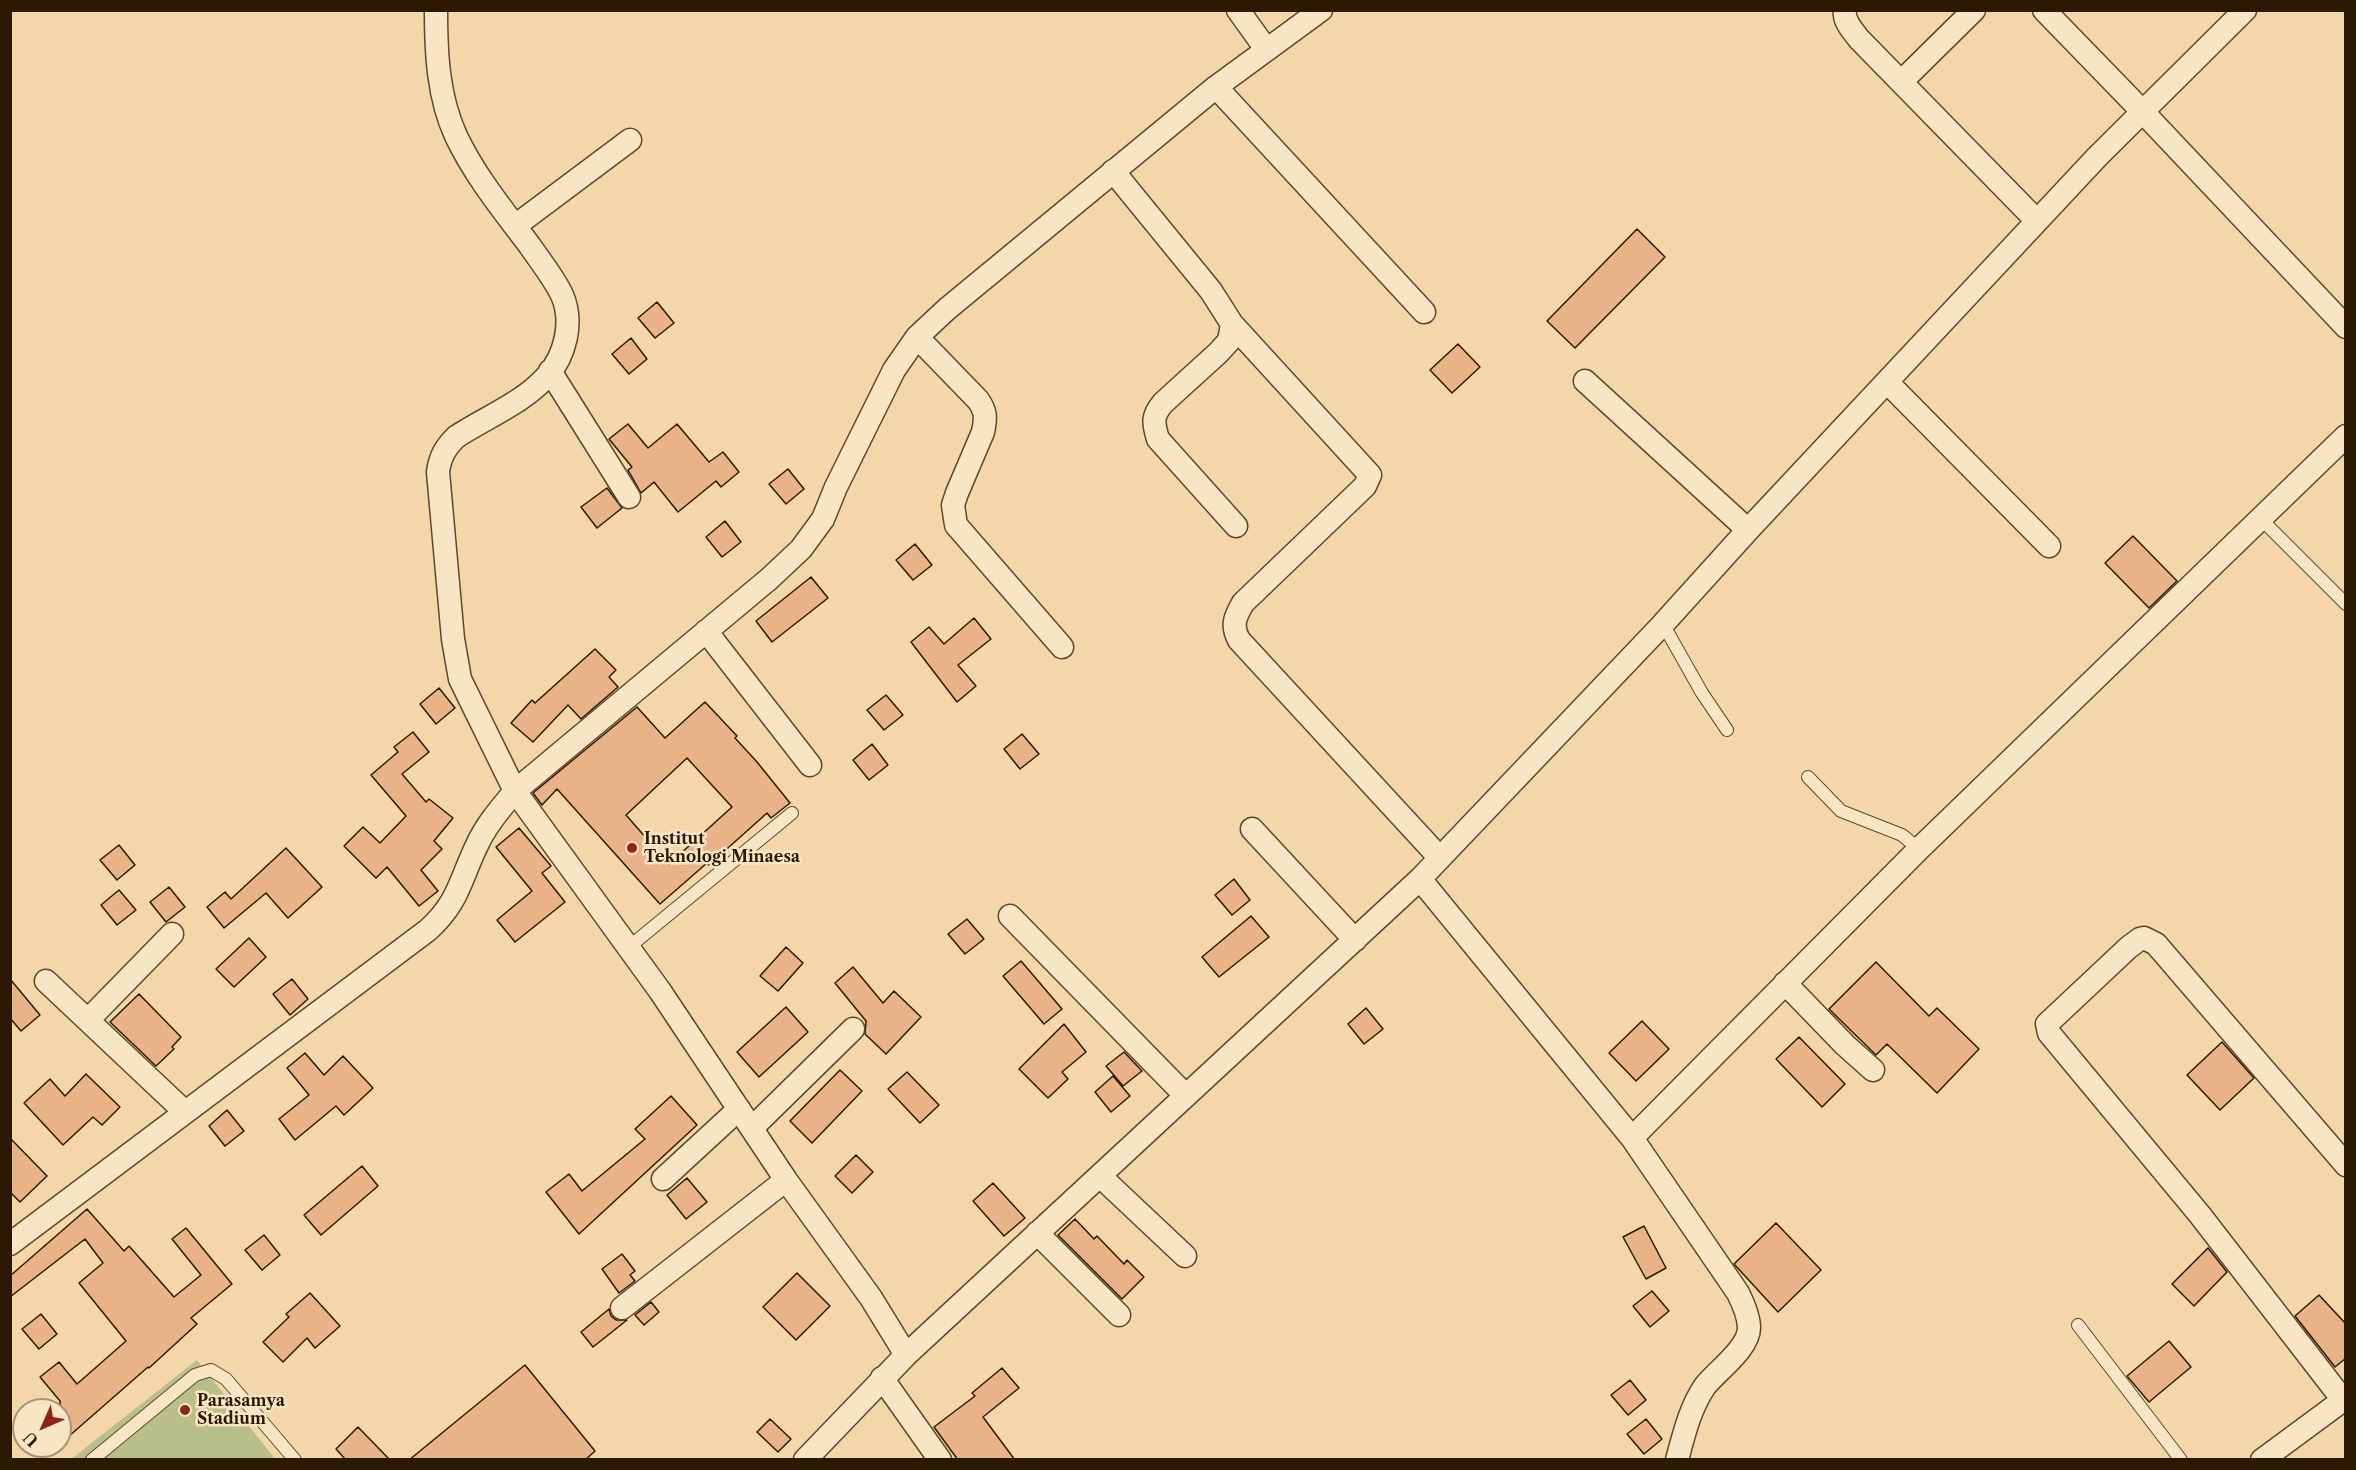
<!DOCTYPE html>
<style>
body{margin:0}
#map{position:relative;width:2356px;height:1470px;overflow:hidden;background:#f4d7a8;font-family:"Libre Caslon Text",serif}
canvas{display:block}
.frame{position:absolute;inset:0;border:12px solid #2b1902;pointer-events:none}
.north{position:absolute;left:12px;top:1398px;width:60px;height:60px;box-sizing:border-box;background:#f8e5c6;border:2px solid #a69378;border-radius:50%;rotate:225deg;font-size:16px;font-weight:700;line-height:24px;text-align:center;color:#2b1902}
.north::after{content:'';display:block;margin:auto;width:21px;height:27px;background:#8f2418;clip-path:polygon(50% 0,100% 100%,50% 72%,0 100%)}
</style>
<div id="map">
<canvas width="2356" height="1470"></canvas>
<div class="frame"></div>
<div class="north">U</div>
</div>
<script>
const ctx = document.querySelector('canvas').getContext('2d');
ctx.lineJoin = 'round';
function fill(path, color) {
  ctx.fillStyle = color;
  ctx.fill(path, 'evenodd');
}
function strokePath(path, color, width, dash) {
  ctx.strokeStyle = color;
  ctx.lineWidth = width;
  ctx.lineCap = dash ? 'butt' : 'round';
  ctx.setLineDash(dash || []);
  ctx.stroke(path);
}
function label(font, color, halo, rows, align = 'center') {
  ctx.font = font + ' "Libre Caslon Text",serif';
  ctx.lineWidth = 5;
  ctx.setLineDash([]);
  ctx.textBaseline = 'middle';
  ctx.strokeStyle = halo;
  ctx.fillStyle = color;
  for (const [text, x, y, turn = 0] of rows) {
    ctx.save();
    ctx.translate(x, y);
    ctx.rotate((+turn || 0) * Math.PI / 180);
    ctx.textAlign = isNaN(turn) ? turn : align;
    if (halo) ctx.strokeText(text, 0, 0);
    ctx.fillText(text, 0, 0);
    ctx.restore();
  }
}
fill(new Path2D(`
 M 197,1360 L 275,1459 L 70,1460 Z`), '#b9bf89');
const building = new Path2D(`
 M 1637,229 L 1665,257 L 1575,348 L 1547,321 Z
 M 657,302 L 674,323 L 655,338 L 638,318 Z
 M 631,338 L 647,359 L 629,374 L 612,354 Z
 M 1458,344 L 1480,367 L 1452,393 L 1430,370 Z
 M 628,424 L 648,448 L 677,424 L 709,462 L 723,452 L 739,472 L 721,487 L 716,481 L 678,512 L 654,482 L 641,493 L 628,470 L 632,467 L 609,439 Z
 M 788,469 L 804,489 L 786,504 L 769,484 Z
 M 607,488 L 622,508 L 597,528 L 581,507 Z
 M 725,521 L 741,542 L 722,557 L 706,537 Z
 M 2133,536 L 2177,581 L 2149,608 L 2105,563 Z
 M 915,544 L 932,565 L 913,580 L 896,560 Z
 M 811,577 L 828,598 L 772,642 L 756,621 Z
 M 974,618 L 991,639 L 958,665 L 976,686 L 957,702 L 911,642 L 929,627 L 944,644 Z
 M 595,649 L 616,670 L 609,677 L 618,687 L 581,719 L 568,705 L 533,742 L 511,723 L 532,700 L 535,703 Z
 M 439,688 L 455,708 L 436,724 L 420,704 Z
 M 886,695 L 903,715 L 884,730 L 867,710 Z
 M 705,702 L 737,736 L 735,738 L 757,762 L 790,803 L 771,818 L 767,813 L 709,865 L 707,863 L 660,904 L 557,789 L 542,805 L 533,793 L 637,707 L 665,738 ZM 687,758 L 732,807 L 669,864 L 626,815 Z
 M 413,732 L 429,752 L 402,774 L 426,802 L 429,799 L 453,818 L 434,841 L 442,849 L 421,870 L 438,891 L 419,906 L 387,867 L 376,878 L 344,846 L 363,827 L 380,843 L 406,816 L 371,775 L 398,752 L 394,747 Z
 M 1022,734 L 1039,754 L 1020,769 L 1004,749 Z
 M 872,744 L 888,765 L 869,780 L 853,760 Z
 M 519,828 L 551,866 L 542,873 L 565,902 L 515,942 L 497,920 L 532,891 L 496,847 Z
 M 119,845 L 135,865 L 117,880 L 100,860 Z
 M 286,848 L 322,887 L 288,918 L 266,893 L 224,928 L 207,907 L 225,892 L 231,899 Z
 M 1234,879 L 1250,900 L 1232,915 L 1215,895 Z
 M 169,887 L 185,907 L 166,922 L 150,902 Z
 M 119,890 L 136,910 L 117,925 L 101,905 Z
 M 1251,916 L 1269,937 L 1219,977 L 1202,957 Z
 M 967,919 L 984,939 L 965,954 L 948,934 Z
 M 249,938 L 266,957 L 234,987 L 216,969 Z
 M 786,947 L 803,963 L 778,991 L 760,976 Z
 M 1021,961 L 1062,1009 L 1044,1024 L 1003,976 Z
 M 1876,962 L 1929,1016 L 1937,1008 L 1979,1049 L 1937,1093 L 1887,1044 L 1876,1055 L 1829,1009 Z
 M 853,967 L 883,1003 L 894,991 L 921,1017 L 886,1054 L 865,1034 L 866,1021 L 835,983 Z
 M 10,979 L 40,1015 L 21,1031 L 10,1018 Z
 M 292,979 L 308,999 L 290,1015 L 273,994 Z
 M 139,994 L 181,1037 L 172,1047 L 174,1049 L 156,1066 L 110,1022 Z
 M 786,1007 L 808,1032 L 759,1077 L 737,1052 Z
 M 1366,1008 L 1383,1029 L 1364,1044 L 1348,1024 Z
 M 1642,1021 L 1669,1049 L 1636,1081 L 1609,1053 Z
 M 1064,1024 L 1086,1052 L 1062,1072 L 1068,1079 L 1048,1098 L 1019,1069 Z
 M 1799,1037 L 1845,1084 L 1822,1107 L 1776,1059 Z
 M 2222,1042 L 2254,1078 L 2220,1110 L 2187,1075 Z
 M 1124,1052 L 1142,1071 L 1123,1086 L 1106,1066 Z
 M 305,1053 L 324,1075 L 343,1056 L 373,1088 L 344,1115 L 336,1106 L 295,1140 L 279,1119 L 309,1095 L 287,1068 Z
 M 840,1070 L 862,1091 L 812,1143 L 790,1121 Z
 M 907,1072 L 939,1105 L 920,1123 L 888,1089 Z
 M 86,1074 L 120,1107 L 102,1125 L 93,1117 L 63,1145 L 24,1103 L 50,1079 L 65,1096 Z
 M 1113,1076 L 1130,1096 L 1111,1112 L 1095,1092 Z
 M 671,1096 L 697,1125 L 579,1234 L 546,1192 L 569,1174 L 582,1191 L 645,1139 L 635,1129 Z
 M 227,1110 L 244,1131 L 225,1146 L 209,1126 Z
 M 10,1138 L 47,1176 L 20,1202 L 10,1192 Z
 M 856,1155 L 873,1172 L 852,1193 L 835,1176 Z
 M 362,1166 L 378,1186 L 321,1235 L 304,1215 Z
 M 687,1178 L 707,1202 L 686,1219 L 667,1195 Z
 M 993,1183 L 1025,1218 L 1004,1236 L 973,1201 Z
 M 87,1209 L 124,1251 L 129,1246 L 174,1297 L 201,1275 L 172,1239 L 186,1228 L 232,1284 L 191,1318 L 197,1324 L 149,1368 L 148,1367 L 60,1444 L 60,1401 L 40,1377 L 59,1362 L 77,1384 L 126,1341 L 79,1283 L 103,1263 L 85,1239 L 10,1297 L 10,1276 Z
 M 1075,1219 L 1094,1239 L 1097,1236 L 1124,1264 L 1127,1260 L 1144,1277 L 1122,1299 L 1058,1235 Z
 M 1776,1223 L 1821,1270 L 1778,1312 L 1734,1264 Z
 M 1644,1226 L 1666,1268 L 1646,1279 L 1623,1237 Z
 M 264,1235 L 280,1255 L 262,1270 L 245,1250 Z
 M 2208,1248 L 2227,1272 L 2194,1306 L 2172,1284 Z
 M 622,1254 L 635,1271 L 630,1275 L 635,1281 L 619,1293 L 602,1269 Z
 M 797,1273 L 830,1306 L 796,1340 L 763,1307 Z
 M 1652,1291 L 1669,1311 L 1650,1327 L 1633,1306 Z
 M 310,1293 L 340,1326 L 315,1348 L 307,1338 L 283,1362 L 263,1342 L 289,1317 L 286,1314 Z
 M 2319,1295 L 2346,1324 L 2346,1358 L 2335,1367 L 2295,1316 Z
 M 651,1302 L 659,1312 L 644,1325 L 635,1315 Z
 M 609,1309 L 611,1316 L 616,1320 L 627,1320 L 593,1347 L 581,1332 Z
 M 41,1314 L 57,1334 L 39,1349 L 22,1329 Z
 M 2169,1341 L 2191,1367 L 2149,1402 L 2127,1376 Z
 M 525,1365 L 595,1451 L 585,1460 L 409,1460 Z
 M 1002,1368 L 1019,1388 L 983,1417 L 1015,1460 L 958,1460 L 934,1427 L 975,1396 L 972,1393 Z
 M 1630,1380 L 1646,1400 L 1628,1415 L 1611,1395 Z
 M 770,1419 L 791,1439 L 778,1452 L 757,1432 Z
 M 1646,1419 L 1662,1439 L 1644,1454 L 1627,1434 Z
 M 358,1427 L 390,1460 L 346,1460 L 336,1449 Z`);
fill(building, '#eab287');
strokePath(building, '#2b1902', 1.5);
const lane = new Path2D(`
 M 2260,518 L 2346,604
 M 1663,624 L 1702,693 L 1727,730
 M 1808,777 L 1841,811 L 1902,835 L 1919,849
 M 629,947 L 792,813
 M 2078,1325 L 2181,1460
 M 92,1460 L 195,1375 L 211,1370 L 226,1379 L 295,1460`);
const street = new Path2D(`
 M 436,10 C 436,53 438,97 456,136 C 475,176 503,210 530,246 C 541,262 554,278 562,295 C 574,322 565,356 547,376 C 522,404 486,417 456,437 C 445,448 440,457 438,472 L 453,639 L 460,679 L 515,791 L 660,991 L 786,1180 L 871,1298 L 906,1355
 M 1238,10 L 1266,49
 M 1845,10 C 1843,21 1853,31 1859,39 L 2037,221
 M 2044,10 L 2142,111 L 2346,327
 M 1901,82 L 1974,10
 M 1216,87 L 1424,312
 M 1113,171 L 1211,291 L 1232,324 L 1229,341 L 1218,353 L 1163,403 C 1152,416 1153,423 1158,439 L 1236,526
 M 515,226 L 630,140
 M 1232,324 L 1370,475 L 1365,486 L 1243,603 C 1235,617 1231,625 1239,640 L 1440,858
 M 917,337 L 978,400 C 986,411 986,418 983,432 L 957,493 L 953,505 L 956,525 L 1062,647
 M 550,371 L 629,497
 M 1585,381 L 1748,530
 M 1887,382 L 2049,546
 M 706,631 L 810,765
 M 1252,829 L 1355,940
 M 1420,879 L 1632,1138
 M 1010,916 L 1186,1096
 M 46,981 L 185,1112
 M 1785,983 L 1845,1045 L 1873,1070
 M 88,1020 L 172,934
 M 752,1128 L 853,1029
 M 1100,1176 L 1185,1256
 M 663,1179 L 739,1109
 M 1037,1233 L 1119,1315
 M 10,1244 L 428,930 C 459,902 460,880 477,845 C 486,825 501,808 515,791 L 769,579 L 801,549 L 823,519 L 836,487 L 894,370 L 917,337 L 947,309 L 1216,87 L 1321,10
 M 622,1308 L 786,1180
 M 882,1378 L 940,1460
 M 2343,1400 L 2200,1215 L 2049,1033 L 2047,1024 L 2129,947 L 2140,939 L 2144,938 L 2156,944 L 2346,1165
 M 805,1460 L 906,1355 L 1420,879 L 1663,624 L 1748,530 L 2097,157 L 2245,10
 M 1677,1460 C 1684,1434 1690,1408 1705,1386 C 1717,1371 1749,1348 1749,1328 C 1749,1316 1743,1303 1738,1293 L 1632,1138 L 1919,849 L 2346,436
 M 2262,1460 L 2346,1398`);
strokePath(lane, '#5d482c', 14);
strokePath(street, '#5d482c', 25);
strokePath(lane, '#f8e5c6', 12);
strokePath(street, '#f8e5c6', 22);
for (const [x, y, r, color] of [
 [632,848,6,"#8f2418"],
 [185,1410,6,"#8f2418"]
]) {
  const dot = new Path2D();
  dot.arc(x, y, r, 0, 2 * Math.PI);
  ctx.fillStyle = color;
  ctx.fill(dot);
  strokePath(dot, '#f8e5c6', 2);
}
label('bold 16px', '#2b1902', '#f8e5c6', [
 ["Institut",644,839],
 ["Teknologi Minaesa",644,857],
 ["Parasamya",197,1401],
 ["Stadium",197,1419]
], 'left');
</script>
